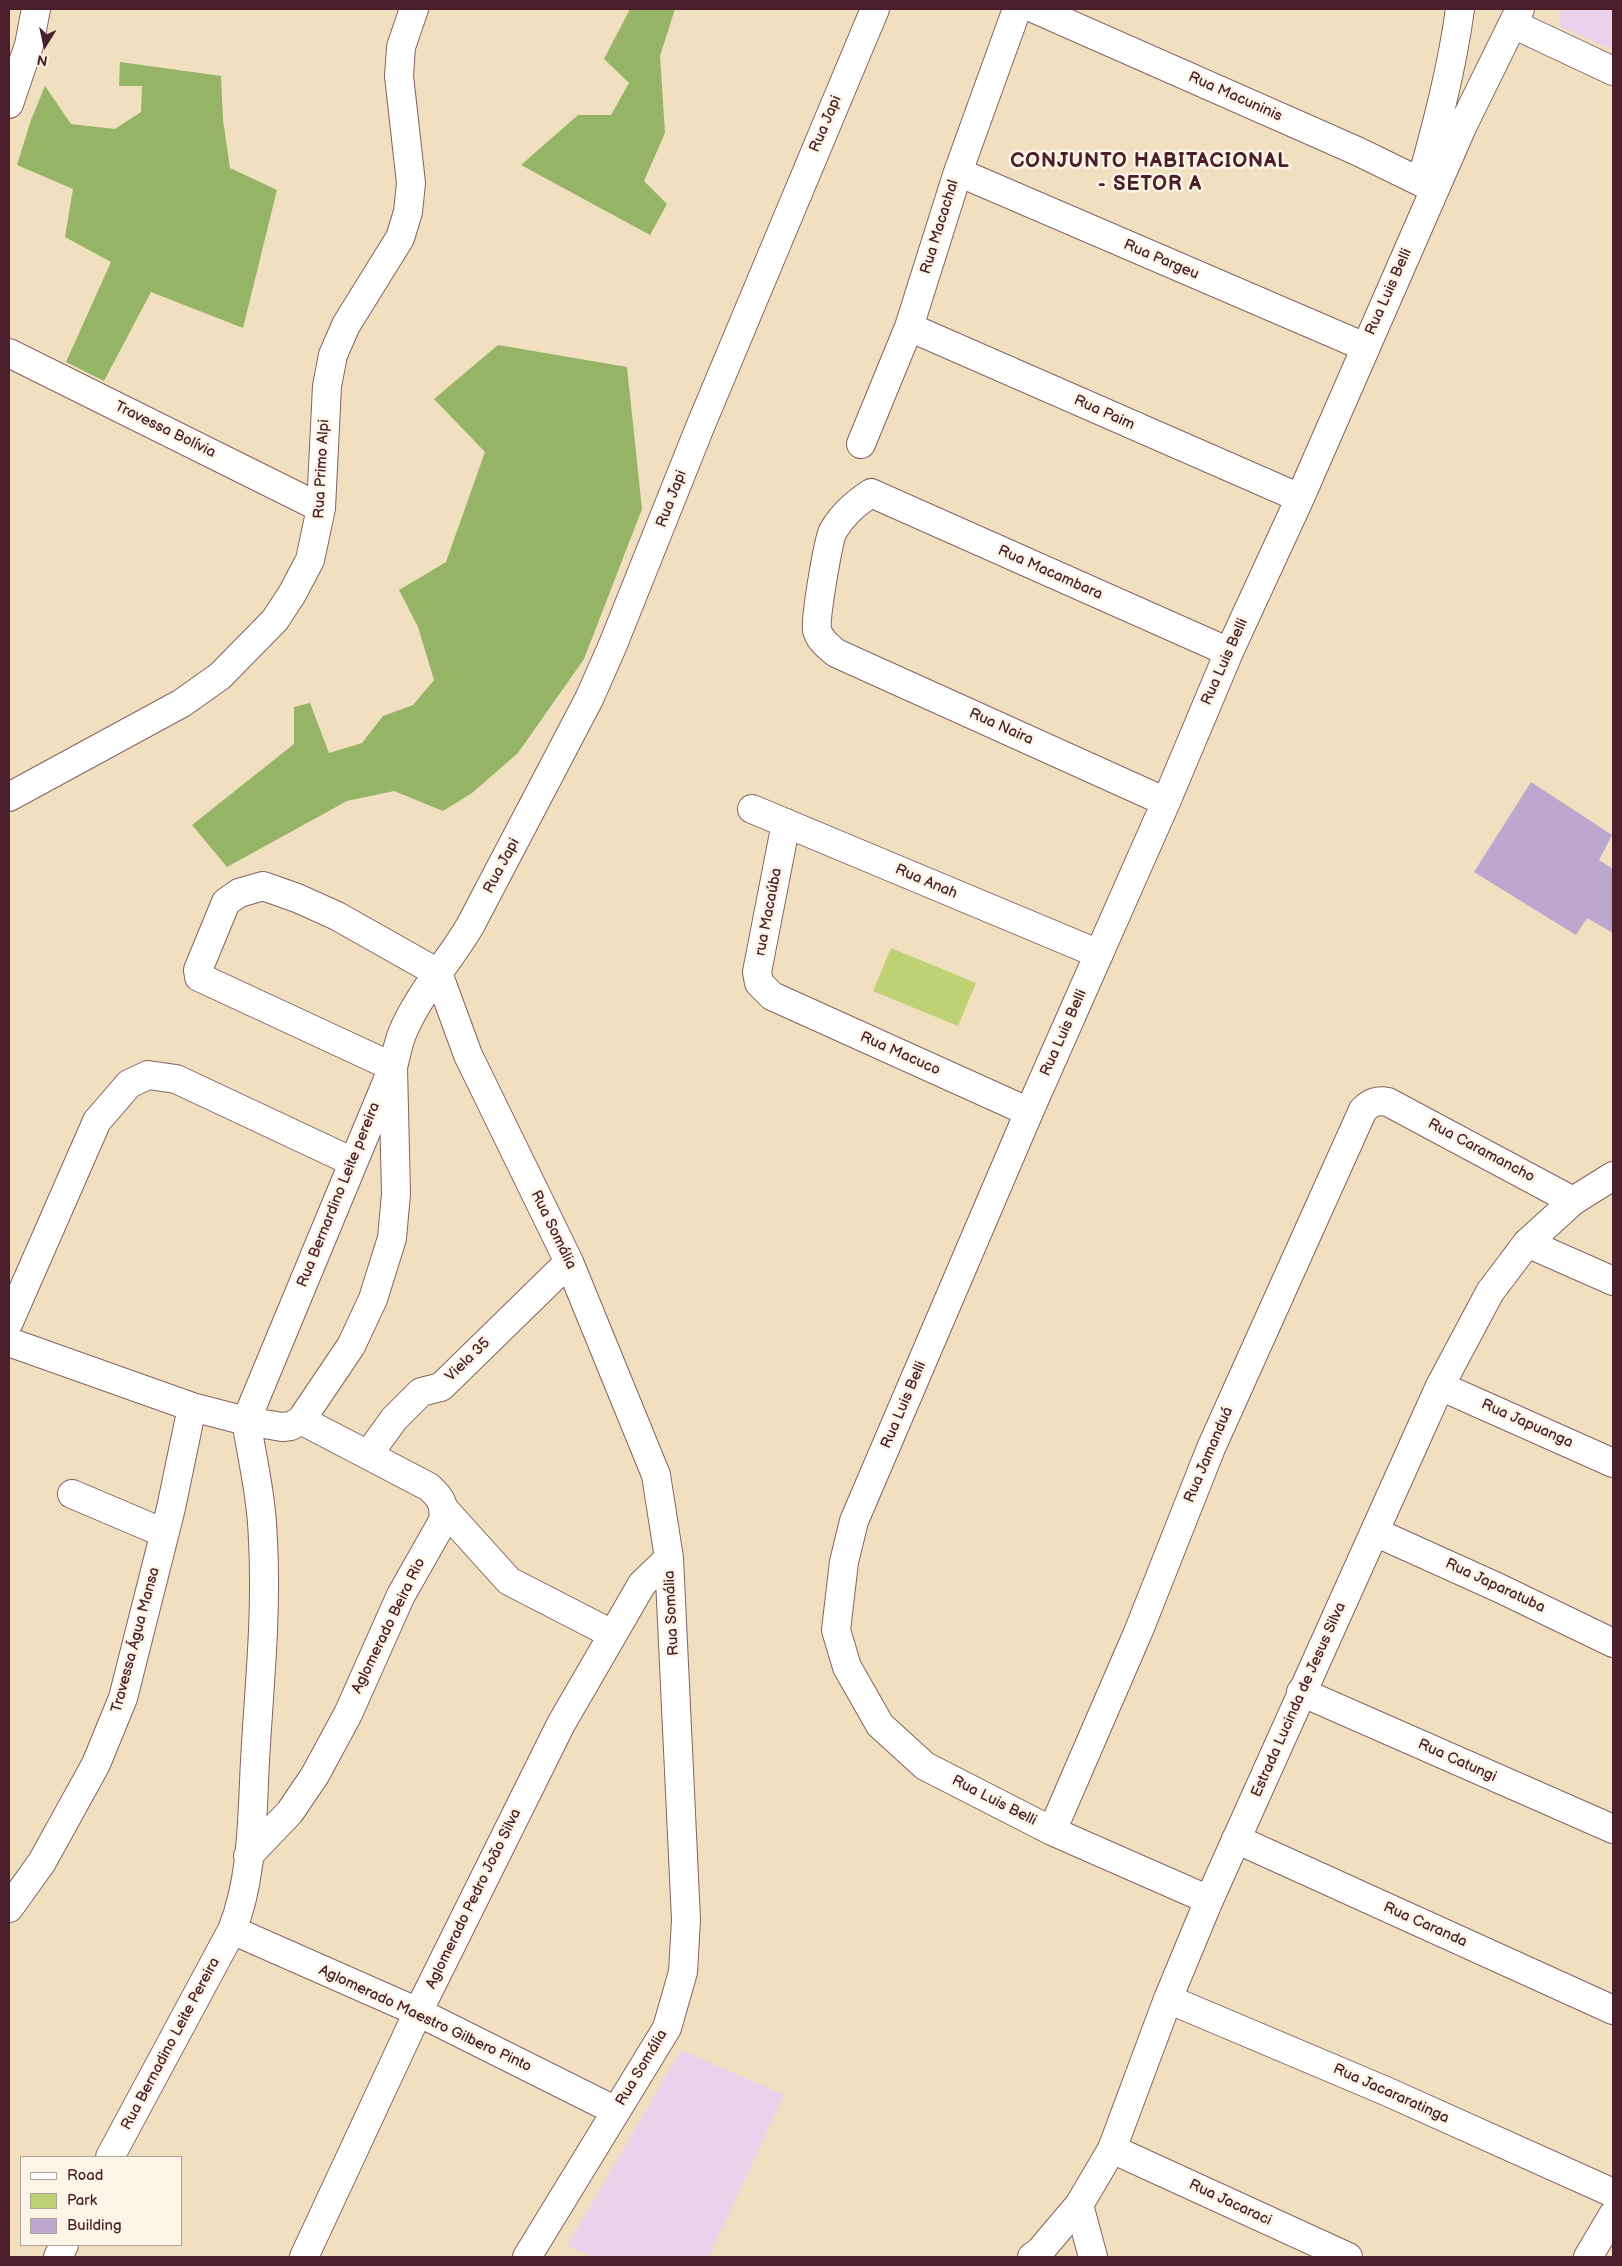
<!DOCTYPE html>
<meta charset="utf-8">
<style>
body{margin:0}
#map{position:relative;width:1622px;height:2266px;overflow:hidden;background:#f0e0c0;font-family:"Balsamiq Sans",sans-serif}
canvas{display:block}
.frame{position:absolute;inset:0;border:10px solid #4a1f2b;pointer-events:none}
.legend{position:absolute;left:20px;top:2156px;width:162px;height:90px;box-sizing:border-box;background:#fcf5e5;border:1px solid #b59f9b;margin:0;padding:6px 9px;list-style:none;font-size:15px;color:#4a1f2b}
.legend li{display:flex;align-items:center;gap:10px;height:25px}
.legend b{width:25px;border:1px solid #b59f9b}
.north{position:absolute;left:20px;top:20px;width:50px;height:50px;-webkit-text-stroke:4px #fcf5e5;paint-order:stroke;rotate:190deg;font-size:14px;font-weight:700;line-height:20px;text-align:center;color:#4a1f2b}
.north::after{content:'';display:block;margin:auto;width:18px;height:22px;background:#4a1f2b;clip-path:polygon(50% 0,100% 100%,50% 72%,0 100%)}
</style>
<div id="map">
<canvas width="1622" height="2266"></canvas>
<div class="frame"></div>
<ul class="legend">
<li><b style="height:6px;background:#fff"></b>Road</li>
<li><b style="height:14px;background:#bed275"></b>Park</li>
<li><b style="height:14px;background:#bca7ce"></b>Building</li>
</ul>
<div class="north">N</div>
</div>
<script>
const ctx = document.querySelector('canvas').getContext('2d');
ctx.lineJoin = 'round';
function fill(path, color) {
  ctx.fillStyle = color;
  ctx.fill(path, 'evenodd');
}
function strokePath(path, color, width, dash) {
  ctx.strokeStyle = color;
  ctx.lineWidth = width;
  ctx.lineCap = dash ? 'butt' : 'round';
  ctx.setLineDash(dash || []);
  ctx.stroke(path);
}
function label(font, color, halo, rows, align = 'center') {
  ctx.font = font + ' "Balsamiq Sans",sans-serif';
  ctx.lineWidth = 5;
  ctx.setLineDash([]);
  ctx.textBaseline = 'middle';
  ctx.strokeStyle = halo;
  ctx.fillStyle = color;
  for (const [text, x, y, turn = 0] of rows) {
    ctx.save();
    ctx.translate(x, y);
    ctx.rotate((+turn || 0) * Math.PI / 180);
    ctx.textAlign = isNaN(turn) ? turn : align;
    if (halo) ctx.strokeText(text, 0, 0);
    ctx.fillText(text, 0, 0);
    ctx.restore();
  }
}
fill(new Path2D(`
 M 1560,9 L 1613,9 L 1613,50 L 1559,26 Z
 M 681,2050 L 784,2095 L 709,2257 L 593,2257 L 567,2246 Z`), '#ebd1eb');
fill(new Path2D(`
 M 891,948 L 976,983 L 958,1026 L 873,991 Z`), '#bed275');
fill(new Path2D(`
 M 630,9 L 675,9 L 660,56 L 665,133 L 644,181 L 667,204 L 650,235 L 521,165 L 578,115 L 611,115 L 629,83 L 604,59 Z
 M 120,62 L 221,76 L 223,120 L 230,168 L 277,190 L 243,328 L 151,292 L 104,381 L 66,362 L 111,262 L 65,237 L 73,189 L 17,165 L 31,120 L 45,86 L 71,124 L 115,129 L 141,112 L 142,86 L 119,86 Z
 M 498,345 L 627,367 L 642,509 L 584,659 L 518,753 L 472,793 L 443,811 L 394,791 L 347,801 L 227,867 L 192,825 L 294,744 L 294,707 L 310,703 L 329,753 L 362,743 L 383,716 L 413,705 L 434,680 L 418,627 L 399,590 L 446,562 L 485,452 L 434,399 Z`), '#96b466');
fill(new Path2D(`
 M 1531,782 L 1612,835 L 1599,860 L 1613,869 L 1613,933 L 1587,918 L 1576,935 L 1474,872 Z`), '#bca7ce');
const minor = new Path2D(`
 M 1035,9 L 1357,151 L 1435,189
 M 1513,24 L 1613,71
 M 9,104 L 29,45 L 36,9
 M 958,172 L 1365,347
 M 1421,182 C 1437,125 1452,68 1460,9
 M 909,327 L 1300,498
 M 9,353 L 321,508
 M 861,444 L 909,327 L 958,172 L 1017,9
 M 9,797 L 182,703 L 220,676 L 275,620 L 292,594 L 310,560 L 321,508 L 327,386 L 333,355 L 346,325 L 400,238 L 408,212 L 411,183 L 399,76 L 401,47 L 414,9
 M 1166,802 L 836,653 C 828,646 820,641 817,630 C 815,619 828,541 833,531 C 843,514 855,504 871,493 L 1229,652
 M 752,809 L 1099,954
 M 786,823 L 757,972 L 759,983 L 772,996 L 1029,1112
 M 438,973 L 468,1055 L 569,1262 L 656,1475 L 669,1558 L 686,1920 L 683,1972 L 667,2028 L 527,2257
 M 1527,1243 L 1613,1281
 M 9,1322 L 97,1121 L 129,1084 L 148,1075 L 176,1079 L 353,1162
 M 9,1342 L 192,1407 L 246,1421 L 282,1427 L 291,1426 L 301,1420 L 351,1346 L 373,1299 L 392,1238 L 396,1194 L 393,1067 L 199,977 L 198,970 L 226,902 L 239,893 L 263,886 L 297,898 L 337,916 L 438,973
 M 1440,1386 L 1613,1463
 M 246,1421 L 393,1067 C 396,1056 398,1044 402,1034 C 418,994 449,962 470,926 L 589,699 L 612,647 L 700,427 L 875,9
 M 368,1455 L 394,1419 L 421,1392 L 441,1387 L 569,1262
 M 72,1494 L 164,1533
 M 444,1509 L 509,1581 L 612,1634
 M 1375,1532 L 1499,1588 L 1613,1643
 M 1301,1692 L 1613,1829
 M 1052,1831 L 1139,1630 L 1211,1448 L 1363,1110 C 1371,1102 1377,1100 1388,1102 L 1573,1201
 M 1236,1839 L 1613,2010
 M 248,1856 L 290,1812 L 315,1775 L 348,1714 L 401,1595 L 443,1521 C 445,1504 441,1498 429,1487 L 301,1420
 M 1209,1900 L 1052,1831 L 925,1766 L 880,1725 L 847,1667 L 836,1630 L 844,1562 L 854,1521 L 1029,1112 L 1166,802 L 1229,652 L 1300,498 L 1463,125 L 1520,9
 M 9,1908 L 42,1862 L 96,1764 L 123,1698 L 171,1508 L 192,1407
 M 232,1930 L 418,2012 L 616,2111
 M 1168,1999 L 1388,2092 L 1613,2193
 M 1112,2149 L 1348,2257
 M 110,2157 L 232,1930 C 253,1878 252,1817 255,1761 C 259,1688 267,1614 263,1541 C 262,1501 253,1461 246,1421
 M 1079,2205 L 1093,2257
 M 58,2257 L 64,2245
 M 304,2257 L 418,2012 L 561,1724 L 642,1584 L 669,1558
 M 1588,2257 L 1613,2215`);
const major = new Path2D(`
 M 1032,2257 L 1040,2251 L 1079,2205 L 1112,2149 L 1168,1999 L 1209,1900 L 1440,1386 L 1490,1292 L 1527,1243 L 1573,1201 L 1613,1176`);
strokePath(minor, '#84635f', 30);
strokePath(major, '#84635f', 30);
strokePath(minor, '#fff', 28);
strokePath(major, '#fff', 28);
label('15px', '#4a1f2b', '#fcf5e5', [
 ["Rua Macuninis",1235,97,24],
 ["Rua Japi",826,124,-67],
 ["Rua Macachal",940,227,-73],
 ["Rua Pargeu",1161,260,23],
 ["Rua Luis Belli",1389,292,-66],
 ["Rua Paim",1104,413,24],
 ["Travessa Bolívia",165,430,26],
 ["Rua Primo Alpi",322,469,-87],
 ["Rua Japi",672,499,-69],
 ["Rua Macambara",1050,573,24],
 ["Rua Luis Belli",1225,662,-66],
 ["Rua Naira",1001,727,24],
 ["Rua Japi",502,866,-62],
 ["Rua Anah",926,882,23],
 ["rua Macaúba",769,912,-79],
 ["Rua Luis Belli",1064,1033,-66],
 ["Rua Macuco",900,1054,24],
 ["Rua Caramancho",1481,1151,28],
 ["Rua Bernardino Leite pereira",339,1195,-68],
 ["Rua Somália",553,1230,64],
 ["Viela 35",468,1360,-44],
 ["Rua Luis Belli",904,1405,-67],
 ["Rua Japuanga",1527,1424,24],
 ["Rua Jamanduá",1209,1455,-67],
 ["Rua Japaratuba",1495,1586,25],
 ["Rua Somália",672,1613,-93],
 ["Aglomerado Beira Rio",389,1626,-64],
 ["Travessa Água Mansa",136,1640,-75],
 ["Estrada Lucinda de Jesus Silva",1299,1700,-66],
 ["Rua Catungi",1457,1761,24],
 ["Rua Luis Belli",994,1801,27],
 ["Aglomerado Pedro João Silva",474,1899,-64],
 ["Rua Caranda",1425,1925,24],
 ["Aglomerado Maestro Gilbero Pinto",425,2019,25],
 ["Rua Bernadino Leite Pereira",171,2044,-62],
 ["Rua Somália",642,2068,-59],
 ["Rua Jacararatinga",1391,2094,24],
 ["Rua Jacaraci",1230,2203,25]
]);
ctx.letterSpacing = '1px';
label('bold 20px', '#4a1f2b', '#fcf5e5', [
 ["CONJUNTO HABITACIONAL",1150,162],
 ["- SETOR A",1150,185]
]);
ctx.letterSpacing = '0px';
</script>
